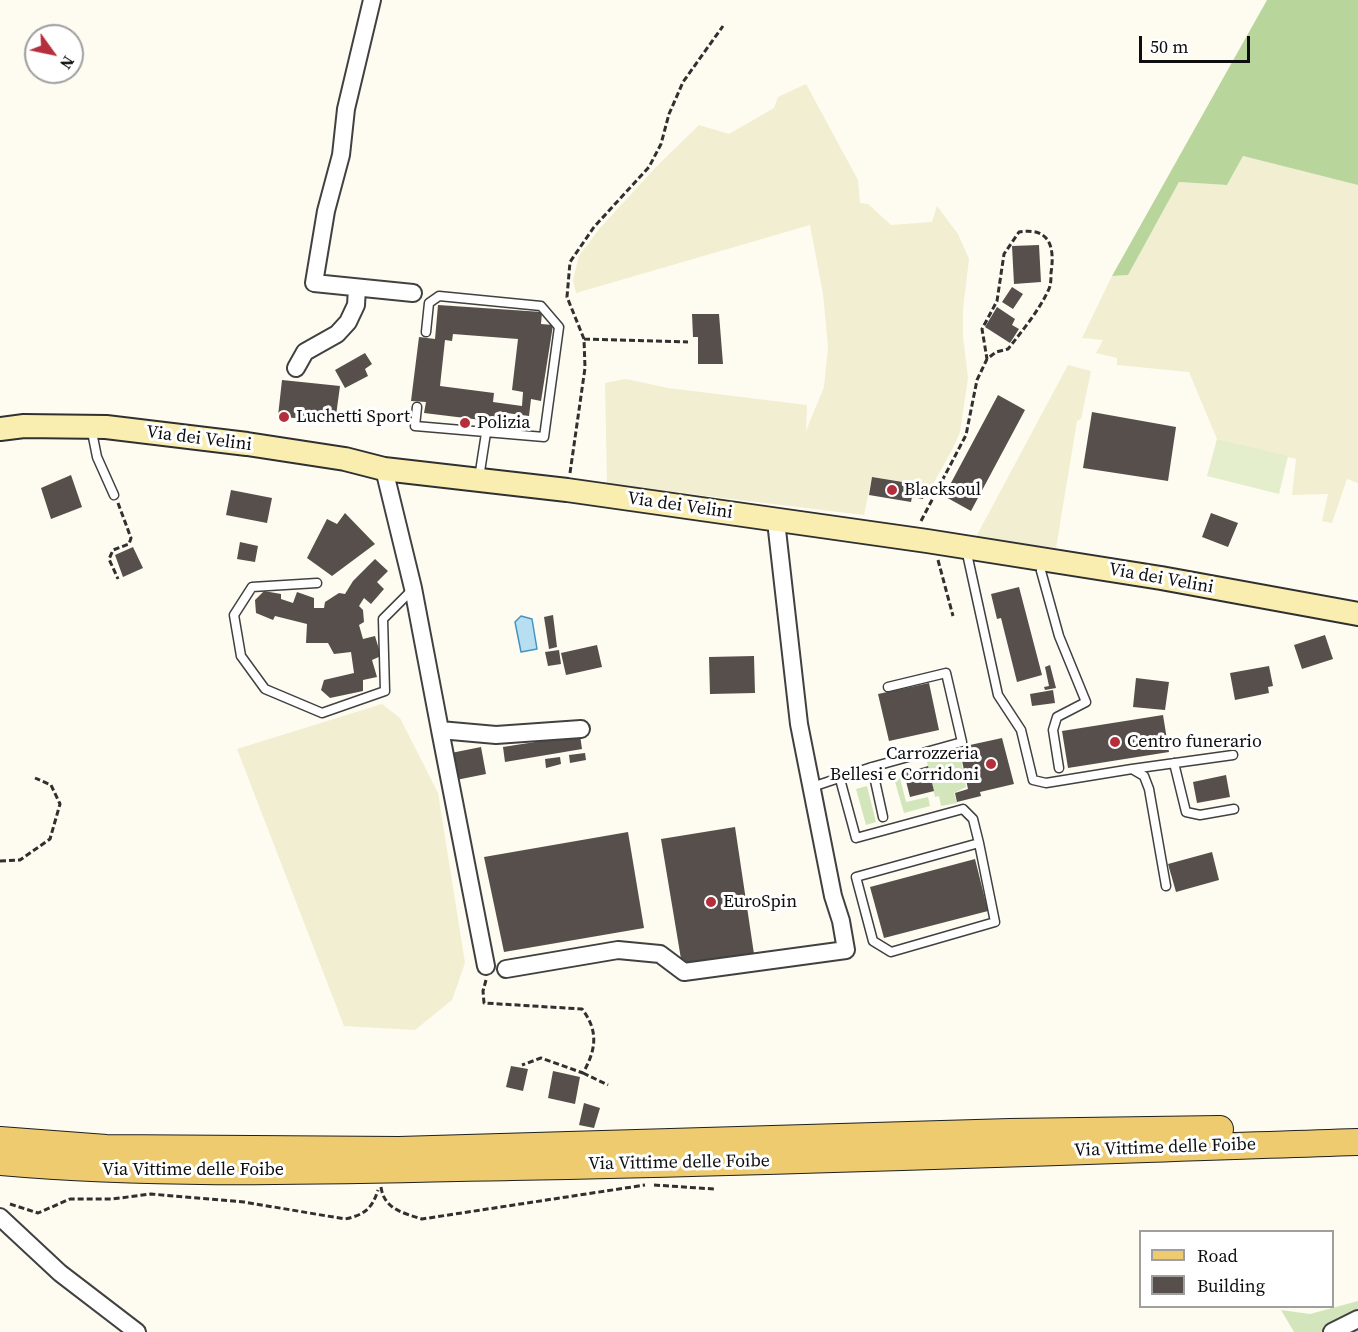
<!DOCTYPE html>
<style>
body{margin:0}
#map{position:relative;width:1358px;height:1332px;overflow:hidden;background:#fefbf0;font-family:"Source Serif 4",serif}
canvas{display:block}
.legend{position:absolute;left:1139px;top:1230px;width:195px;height:78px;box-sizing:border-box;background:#fff;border:2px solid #9f9f9f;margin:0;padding:8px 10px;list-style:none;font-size:18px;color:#0e0e0e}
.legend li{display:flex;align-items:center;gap:12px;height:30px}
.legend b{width:30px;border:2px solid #9f9f9f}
.north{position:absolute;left:24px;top:24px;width:60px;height:60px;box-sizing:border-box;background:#fff;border:2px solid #9f9f9f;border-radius:50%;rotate:123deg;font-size:16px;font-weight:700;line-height:24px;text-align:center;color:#0e0e0e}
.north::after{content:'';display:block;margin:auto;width:21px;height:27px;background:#b42f3b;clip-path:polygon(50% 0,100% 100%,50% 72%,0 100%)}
.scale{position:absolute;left:1139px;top:36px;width:111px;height:27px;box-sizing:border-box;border:3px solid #0e0e0e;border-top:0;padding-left:8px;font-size:18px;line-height:21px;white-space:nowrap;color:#0e0e0e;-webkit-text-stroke:4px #fff;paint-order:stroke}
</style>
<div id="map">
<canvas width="1358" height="1332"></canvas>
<ul class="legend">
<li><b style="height:8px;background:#efcb6f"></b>Road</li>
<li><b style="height:16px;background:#564f4b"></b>Building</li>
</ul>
<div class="north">N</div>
<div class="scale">50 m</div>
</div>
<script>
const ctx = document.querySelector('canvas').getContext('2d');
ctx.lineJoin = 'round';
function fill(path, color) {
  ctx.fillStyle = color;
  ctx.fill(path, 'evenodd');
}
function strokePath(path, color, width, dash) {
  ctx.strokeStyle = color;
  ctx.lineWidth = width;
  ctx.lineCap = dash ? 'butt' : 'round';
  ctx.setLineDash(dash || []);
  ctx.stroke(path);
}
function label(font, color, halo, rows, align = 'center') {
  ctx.font = font + ' "Source Serif 4",serif';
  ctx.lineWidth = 6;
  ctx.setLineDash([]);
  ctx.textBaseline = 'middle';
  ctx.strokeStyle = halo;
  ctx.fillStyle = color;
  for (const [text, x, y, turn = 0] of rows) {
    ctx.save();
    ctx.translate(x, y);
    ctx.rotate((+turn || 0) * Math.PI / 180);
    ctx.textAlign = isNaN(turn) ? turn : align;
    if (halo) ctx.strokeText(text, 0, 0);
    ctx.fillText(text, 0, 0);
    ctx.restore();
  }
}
fill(new Path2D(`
 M 806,84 L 858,180 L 860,203 L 868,204 L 891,225 L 932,222 L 937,206 L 958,234 L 969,259 L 963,309 L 963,337 L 968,378 L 960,432 L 952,450 L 932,486 L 872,477 L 864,515 L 607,484 L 605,383 L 626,379 L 668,388 L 807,405 L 806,431 L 824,387 L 828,347 L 823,294 L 810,225 L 576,293 L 573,280 L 579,256 L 600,228 L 656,167 L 699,125 L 729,134 L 774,108 L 778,97 Z
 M 1243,156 L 1358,185 L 1358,483 L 1347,479 L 1332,523 L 1322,521 L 1328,494 L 1292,495 L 1296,459 L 1217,439 L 1189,372 L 1117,365 L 1117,358 L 1096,353 L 1103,340 L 1082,338 L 1112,276 L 1128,275 L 1179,182 L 1227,185 Z
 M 1068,365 L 1091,371 L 1081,419 L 1077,421 L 1056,548 L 976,537 Z
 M 382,704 L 400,718 L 438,793 L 465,963 L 452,1000 L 415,1030 L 344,1026 L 237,749 Z`), '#f2eed1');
fill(new Path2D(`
 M 959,749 L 966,787 L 954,793 L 957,803 L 941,806 L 939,796 L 935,797 L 926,758 Z
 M 899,774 L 906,802 L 928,797 L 930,806 L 904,813 L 893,775 Z
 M 867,786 L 876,822 L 866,825 L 856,789 Z
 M 1358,1301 L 1358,1332 L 1294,1332 L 1281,1310 L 1310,1314 Z`), '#d3e6bb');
fill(new Path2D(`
 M 1267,0 L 1358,0 L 1358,185 L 1243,156 L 1227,185 L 1179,182 L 1128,275 L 1112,276 Z`), '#b8d69c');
fill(new Path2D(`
 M 1217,439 L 1288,456 L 1279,494 L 1207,476 Z`), '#e4eecd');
const water = new Path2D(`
 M 521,616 L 532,619 L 537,649 L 521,652 L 515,622 Z`);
fill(water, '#b8def2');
strokePath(water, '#4495c4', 1.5);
fill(new Path2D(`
 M 1039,245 L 1041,282 L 1014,284 L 1012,246 Z
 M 1012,287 L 1023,294 L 1013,309 L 1002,302 Z
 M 438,305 L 542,312 L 541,324 L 553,325 L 541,401 L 531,399 L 529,416 L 499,412 L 498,422 L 424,413 L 426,402 L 411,401 L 419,337 L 435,339 ZM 453,334 L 518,339 L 512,390 L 523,392 L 522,406 L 493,402 L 494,393 L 440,386 L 445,340 L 452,341 Z
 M 997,307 L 1015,319 L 1012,325 L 1019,329 L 1010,343 L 985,327 Z
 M 692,314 L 719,314 L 723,364 L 698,364 L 698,337 L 693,337 Z
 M 365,353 L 372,364 L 365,369 L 368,376 L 345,388 L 335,370 Z
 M 282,380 L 340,386 L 335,423 L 278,416 Z
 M 998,395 L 1025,410 L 971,511 L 944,496 Z
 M 1092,412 L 1176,427 L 1168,481 L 1083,468 Z
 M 71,475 L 82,507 L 51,519 L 41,488 Z
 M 872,477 L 915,484 L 914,489 L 924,490 L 923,499 L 912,497 L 911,502 L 869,495 Z
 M 231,490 L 272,498 L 267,523 L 226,515 Z
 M 345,513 L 375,544 L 332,576 L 307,558 L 327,519 L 337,524 Z
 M 1211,513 L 1238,523 L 1228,547 L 1202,537 Z
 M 240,542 L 258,546 L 255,562 L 237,559 Z
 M 133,547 L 143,568 L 123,577 L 115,555 Z
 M 375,559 L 388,571 L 377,582 L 384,589 L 371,604 L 364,598 L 359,606 L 363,610 L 364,622 L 359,625 L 363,639 L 375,636 L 381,656 L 372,660 L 377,677 L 363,680 L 363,691 L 330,698 L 321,690 L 324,680 L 354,673 L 351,652 L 334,654 L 328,643 L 306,643 L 307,624 L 275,616 L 273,620 L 256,613 L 255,600 L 264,591 L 281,594 L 281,599 L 293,603 L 297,592 L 314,598 L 314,608 L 324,608 L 325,602 L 339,593 L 345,594 L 353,581 Z
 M 1019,587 L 1042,675 L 1017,682 L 1001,618 L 997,619 L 991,594 Z
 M 553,615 L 557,647 L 549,649 L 544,617 Z
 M 1325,635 L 1333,659 L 1302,669 L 1294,645 Z
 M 597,645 L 602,667 L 566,675 L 561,653 Z
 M 559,650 L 561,664 L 548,666 L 545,652 Z
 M 754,656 L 755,693 L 710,694 L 709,657 Z
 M 1050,665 L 1056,688 L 1045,690 L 1044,687 L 1049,686 L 1045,667 Z
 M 1269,666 L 1273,686 L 1268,687 L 1269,693 L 1235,700 L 1230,673 Z
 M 1136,678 L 1169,682 L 1165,710 L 1133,707 Z
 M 929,683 L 939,730 L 889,741 L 878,694 Z
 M 1053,690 L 1055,703 L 1032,706 L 1030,694 Z
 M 1163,715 L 1169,752 L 1068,768 L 1062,731 Z
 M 580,735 L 582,749 L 505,762 L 503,747 Z
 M 1002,738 L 1014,784 L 980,792 L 981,796 L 957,802 L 955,793 L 968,789 L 961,756 L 972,754 L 970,745 Z
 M 481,747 L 486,774 L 456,780 L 451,753 Z
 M 585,753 L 586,760 L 570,763 L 569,755 Z
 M 560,757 L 561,764 L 546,768 L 545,759 Z
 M 928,766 L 934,791 L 910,797 L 904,773 Z
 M 1226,775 L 1230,797 L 1197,803 L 1193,782 Z
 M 735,827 L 754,954 L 682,965 L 661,839 Z
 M 628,832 L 644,928 L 504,952 L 484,857 Z
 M 1212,852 L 1219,880 L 1176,892 L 1168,864 Z
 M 975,859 L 988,911 L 884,938 L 870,887 Z
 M 511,1066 L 528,1069 L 523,1091 L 506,1087 Z
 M 553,1071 L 580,1077 L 575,1104 L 548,1098 Z
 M 584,1103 L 600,1108 L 594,1128 L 579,1125 Z`), '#564f4b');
const lane = new Path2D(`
 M 417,407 L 415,426 L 544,437 L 559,327 L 541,306 L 439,296 L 429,303 L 426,332
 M 91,427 L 97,457 L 114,495
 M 479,478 L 486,433
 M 966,549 L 998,695 L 1021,730 L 1033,780 L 1046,783 L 1132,769 L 1144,776 L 1149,789 L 1166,886
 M 1042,560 L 1041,571 L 1059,636 L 1086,702 L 1057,717 L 1053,730 L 1059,768
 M 317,583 L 252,587 L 234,615 L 241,656 L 265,689 L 322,713 L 385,691 L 383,619 L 413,589
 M 1174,763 L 1186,812 L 1200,815 L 1234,809
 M 872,767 L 883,817
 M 1132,769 L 1233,755
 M 840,779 L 856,838 L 963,809 L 973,819 L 979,843 L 856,877 L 873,941 L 891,952 L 995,922 L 979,843
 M 812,787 L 872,767 L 962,742 L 946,673 L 888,687`);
const street = new Path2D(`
 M 372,0 L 346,109 L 341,155 L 326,211 L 314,283 L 413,293
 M 296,368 L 305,352 L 337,334 L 348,322 L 356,305 L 357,288
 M 384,469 L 413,588 L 440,730 L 496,735 L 581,729
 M 440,730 L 486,966
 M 506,969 L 618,950 L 660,954 L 684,972 L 846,950 L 841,921 L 833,896 L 799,724 L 777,530 L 779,520
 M 0,1217 L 60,1273 L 137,1332
 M 1332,1332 L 1358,1319`);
const secondary = new Path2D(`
 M 0,429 L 24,426 L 106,427 L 247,444 L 345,459 L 384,469 L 567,490 L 927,541 L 1161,578 L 1358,614`);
const primary = new Path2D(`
 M 0,1140 L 106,1148 L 399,1150 L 1010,1132 L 1220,1129
 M 0,1162 C 170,1177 341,1170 512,1167 C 794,1162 1076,1151 1358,1142`);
strokePath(lane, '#414141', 11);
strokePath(street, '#414141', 20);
strokePath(secondary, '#303030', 26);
strokePath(primary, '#1f1f1f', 28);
strokePath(new Path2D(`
 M 584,339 L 688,342
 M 570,473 L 585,368 L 584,339 L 567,297 L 570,262 L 594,227 L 649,167 L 661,144 L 669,114 L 683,82 L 723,26
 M 118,503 L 131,538 L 129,544 L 113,550 L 109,559 L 118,579
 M 921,521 L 966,435 L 977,380 L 987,359 L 996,352 L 1008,349 C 1022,331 1038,312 1048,291 C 1051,286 1051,279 1051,273 C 1055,247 1050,227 1019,232 L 1004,254 L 997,301 L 982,329 L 987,359
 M 938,560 L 953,616
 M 0,861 L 20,860 L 50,839 L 60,804 L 51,785 L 35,778
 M 486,980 L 483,991 L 484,1003 L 582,1009 C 599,1031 596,1050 583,1073 L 541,1058 L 522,1065
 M 583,1073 L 608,1085
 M 654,1185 L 714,1189
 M 381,1187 C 384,1209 403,1213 422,1219 L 645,1185
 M 10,1204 L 38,1213 L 70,1199 L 112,1199 L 151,1194 L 244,1202 L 345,1219 C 364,1215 372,1209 378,1190`), '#303030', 3, [6, 3]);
strokePath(lane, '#fff', 8);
strokePath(street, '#fff', 16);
strokePath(secondary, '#f9eeaf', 22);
strokePath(primary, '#efcb6f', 26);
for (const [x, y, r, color] of [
 [284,417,6,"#b42f3b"],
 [465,423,6,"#b42f3b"],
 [892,490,6,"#b42f3b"],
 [1115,742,6,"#b42f3b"],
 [991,764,6,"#b42f3b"],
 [711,902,6,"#b42f3b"]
]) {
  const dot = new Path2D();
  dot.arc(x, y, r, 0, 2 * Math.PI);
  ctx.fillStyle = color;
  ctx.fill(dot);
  strokePath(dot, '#fff', 2);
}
label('18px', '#0e0e0e', '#fff', [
 ["Luchetti Sport",296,417],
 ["Polizia",477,423],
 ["Blacksoul",904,490],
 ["Centro funerario",1127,742],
 ["Carrozzeria",979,754,"right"],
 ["Bellesi e Corridoni",979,775,"right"],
 ["EuroSpin",723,902]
], 'left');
label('18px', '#0e0e0e', '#fff', [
 ["Via dei Velini",199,439,7],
 ["Via dei Velini",680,506,8],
 ["Via dei Velini",1161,579,10],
 ["Via Vittime delle Foibe",1165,1148,-2],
 ["Via Vittime delle Foibe",679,1163,-1],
 ["Via Vittime delle Foibe",193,1170]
]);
</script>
